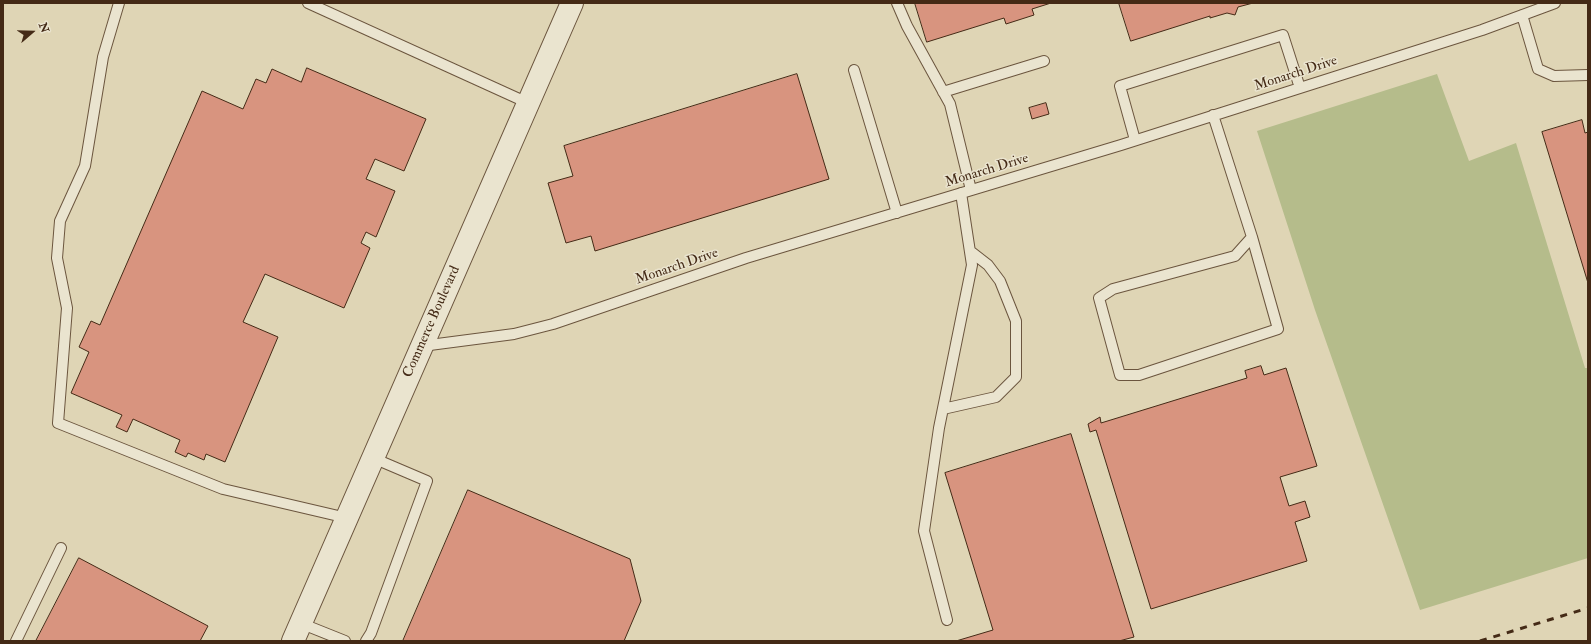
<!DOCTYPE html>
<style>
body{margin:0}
#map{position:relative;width:1591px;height:644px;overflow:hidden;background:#dfd5b5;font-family:"IM FELL Double Pica",serif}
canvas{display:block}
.frame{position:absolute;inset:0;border:4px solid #442a16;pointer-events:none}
.north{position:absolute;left:12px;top:12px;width:40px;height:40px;-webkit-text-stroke:3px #eae4cf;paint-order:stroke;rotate:70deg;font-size:11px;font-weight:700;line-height:16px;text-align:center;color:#442a16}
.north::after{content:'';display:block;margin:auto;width:14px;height:18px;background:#442a16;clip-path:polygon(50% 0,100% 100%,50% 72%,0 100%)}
</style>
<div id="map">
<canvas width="1591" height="644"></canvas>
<div class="frame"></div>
<div class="north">N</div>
</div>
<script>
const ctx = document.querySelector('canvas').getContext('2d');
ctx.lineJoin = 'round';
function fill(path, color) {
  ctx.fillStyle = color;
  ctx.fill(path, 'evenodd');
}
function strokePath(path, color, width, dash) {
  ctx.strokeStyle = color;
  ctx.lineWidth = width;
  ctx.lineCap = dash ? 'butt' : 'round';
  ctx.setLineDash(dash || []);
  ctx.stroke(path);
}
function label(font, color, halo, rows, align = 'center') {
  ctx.font = font + ' "IM FELL Double Pica",serif';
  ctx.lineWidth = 3;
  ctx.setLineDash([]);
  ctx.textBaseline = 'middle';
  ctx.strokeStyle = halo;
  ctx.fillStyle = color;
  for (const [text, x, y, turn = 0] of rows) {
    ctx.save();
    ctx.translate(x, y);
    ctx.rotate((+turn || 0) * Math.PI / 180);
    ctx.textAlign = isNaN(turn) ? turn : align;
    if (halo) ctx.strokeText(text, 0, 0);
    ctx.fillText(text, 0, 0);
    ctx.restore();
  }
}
fill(new Path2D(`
 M 1437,74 L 1469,161 L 1516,143 L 1585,368 L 1588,368 L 1588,558 L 1420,610 L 1315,310 L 1257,131 Z`), '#b5bc8b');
const building = new Path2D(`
 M 915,3 L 1051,3 L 1032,9 L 1034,15 L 1006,24 L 1004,18 L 927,42 Z
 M 1119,3 L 1253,3 L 1238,7 L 1235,15 L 1227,13 L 1210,18 L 1210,16 L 1131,41 Z
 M 307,68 L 426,119 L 404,171 L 375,159 L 366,179 L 395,191 L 376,237 L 366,232 L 361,243 L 370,248 L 344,308 L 265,274 L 243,322 L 278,337 L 225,462 L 206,454 L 204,460 L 188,453 L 186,457 L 175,452 L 180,440 L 133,419 L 127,432 L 116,427 L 122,415 L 71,393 L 89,352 L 79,347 L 91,321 L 100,325 L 202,91 L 243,109 L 256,79 L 266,83 L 272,69 L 301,82 Z
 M 797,74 L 829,179 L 595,251 L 591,236 L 566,243 L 548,183 L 573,176 L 564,146 Z
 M 1046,103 L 1049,114 L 1032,119 L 1029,108 Z
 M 1582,120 L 1585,133 L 1588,132 L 1588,283 L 1542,132 Z
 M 1261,366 L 1264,375 L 1286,368 L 1317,466 L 1280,477 L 1289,506 L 1305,501 L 1310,517 L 1295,522 L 1307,561 L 1151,609 L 1096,430 L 1090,432 L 1088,424 L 1100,417 L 1101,423 L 1247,378 L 1245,371 Z
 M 1071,434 L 1134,637 L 1119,641 L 956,641 L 993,630 L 945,473 Z
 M 468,490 L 630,559 L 641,601 L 624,641 L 403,641 Z
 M 79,558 L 208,626 L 200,641 L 36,641 Z`);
fill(building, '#d8947f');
strokePath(building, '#442a16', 1);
const service = new Path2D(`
 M 119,3 L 103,57 L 85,166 L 60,221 L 57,258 L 67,308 L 58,423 L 223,489 L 347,518
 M 308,3 L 528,103
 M 897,3 L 907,26 L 950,104 L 971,190
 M 1522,15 L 1538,69 L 1554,76 L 1588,75
 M 854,70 L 897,213
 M 943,92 L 1044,61
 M 1213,115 L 1252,237 L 1235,256 L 1113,289 L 1099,298 L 1120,375 L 1139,375 L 1278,329 L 1252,237
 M 1135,140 L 1120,86 L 1283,35 L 1300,88
 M 422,346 L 514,334 L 553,324 L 746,258 L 1121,145 L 1482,30 L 1555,3
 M 943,409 L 996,397 L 1016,377 L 1016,321 L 1000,281 L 988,265 L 970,251
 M 947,620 L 924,531 L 939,428 L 972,265 L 961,193
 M 300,623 L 345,641
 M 16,641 L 61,548
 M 366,641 L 371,633 L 427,481 L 373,458`);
const tertiary = new Path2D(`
 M 293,641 L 572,3`);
strokePath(service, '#6b553e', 12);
strokePath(tertiary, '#6b553e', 24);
strokePath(service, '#eae4cf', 10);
strokePath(tertiary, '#eae4cf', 22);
strokePath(new Path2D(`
 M 1480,641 L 1588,608`), '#442a16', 3, [7, 7]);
label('14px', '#442a16', '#eae4cf', [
 ["Monarch Drive",1296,74,-18],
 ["Monarch Drive",987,171,-17],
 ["Monarch Drive",677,267,-19],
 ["Commerce Boulevard",432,322,-66]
]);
</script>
